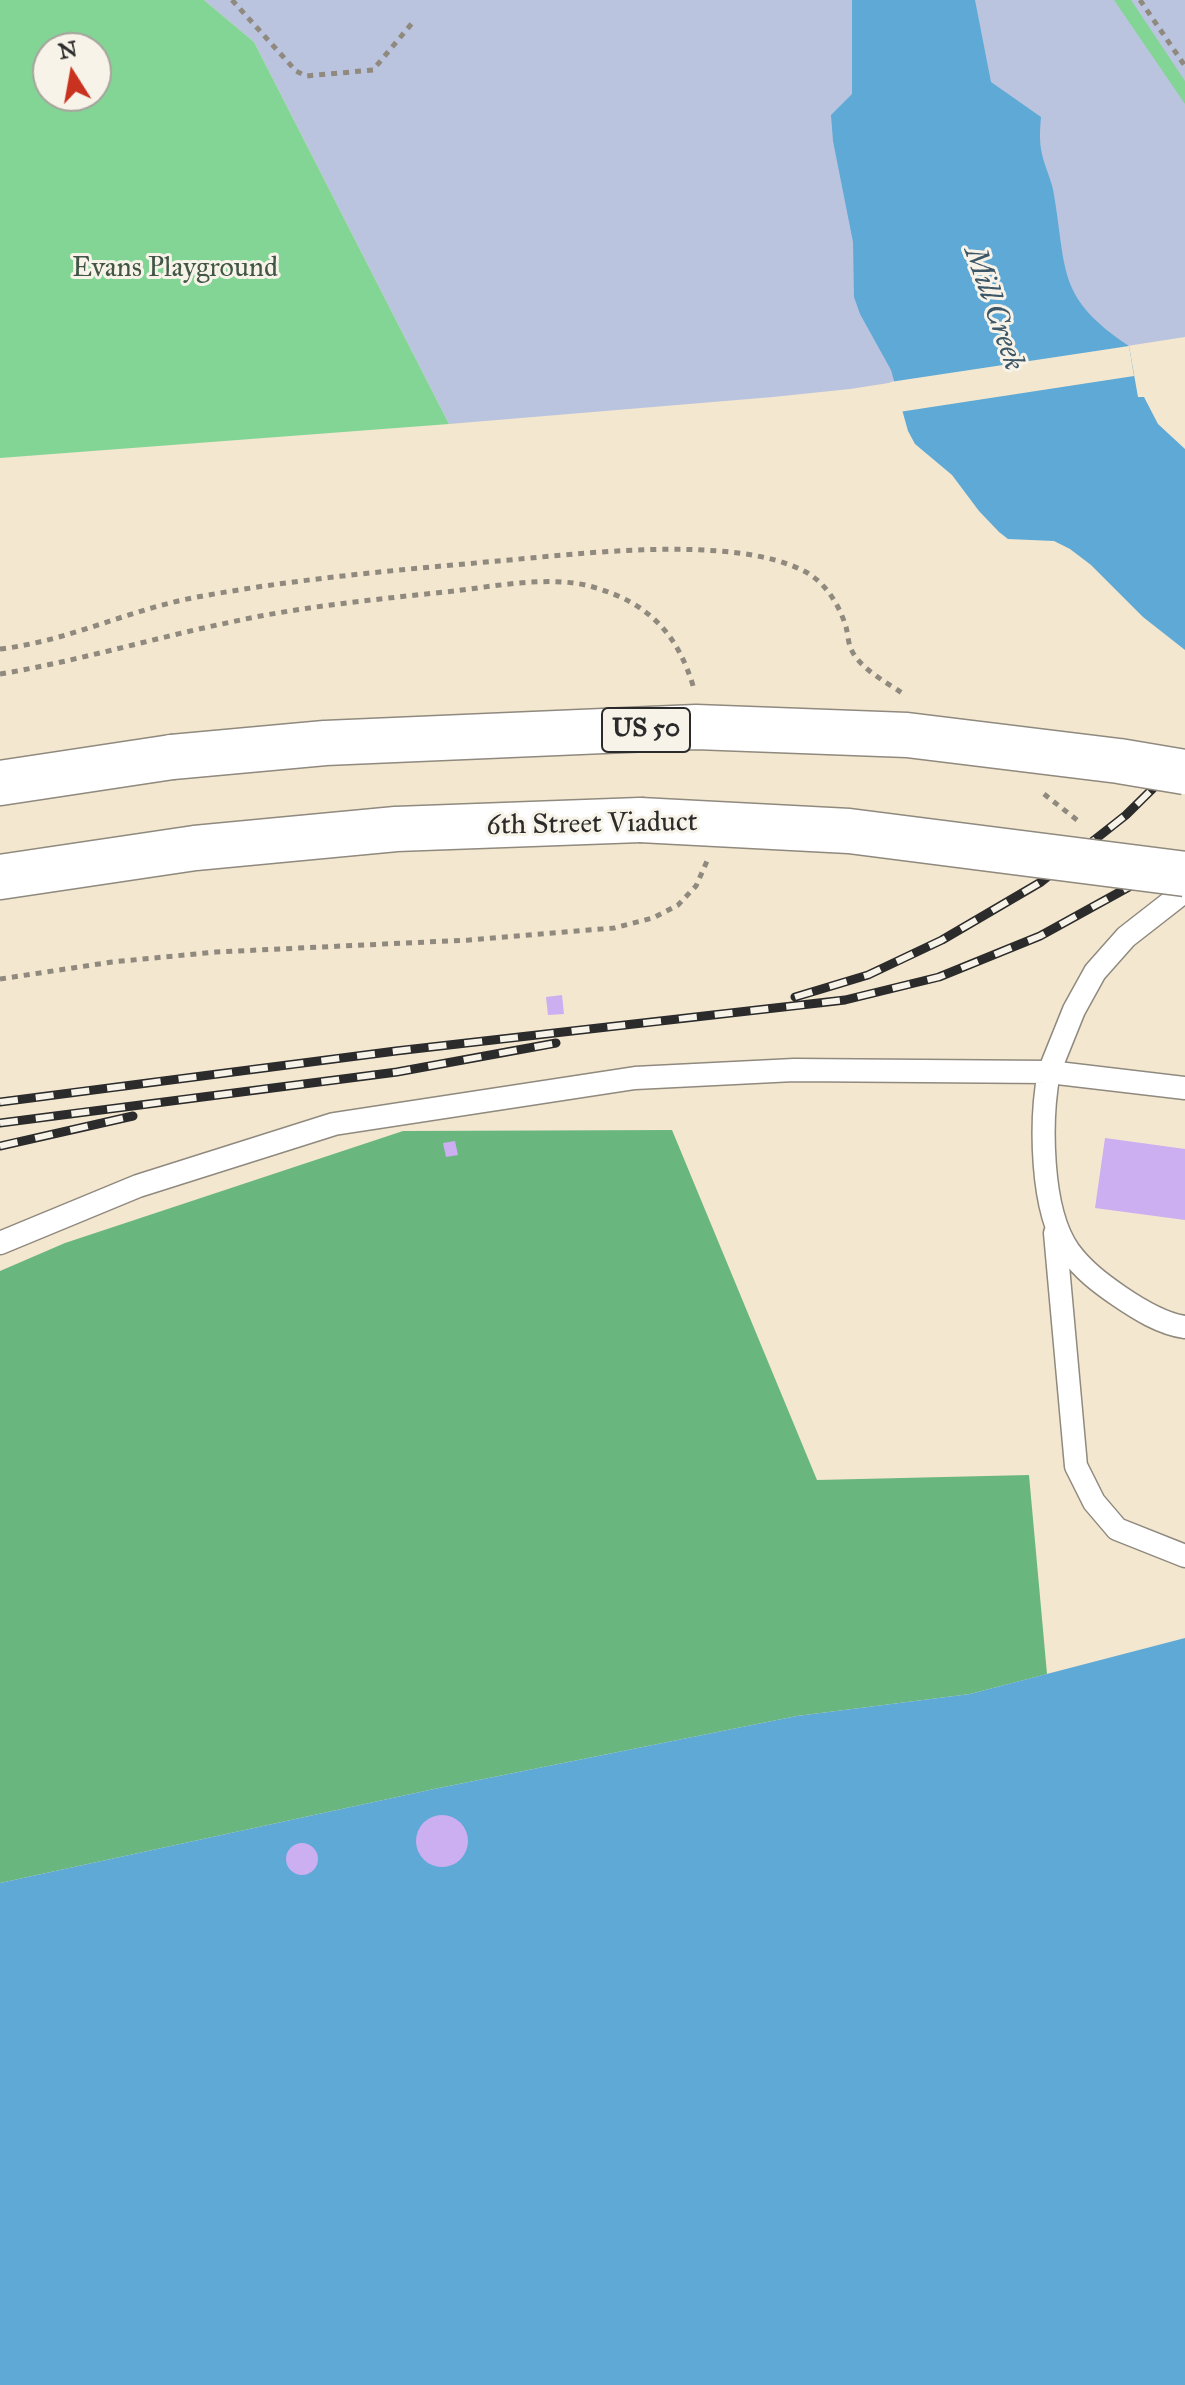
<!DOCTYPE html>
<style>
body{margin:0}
#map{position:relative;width:1185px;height:2385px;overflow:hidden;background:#f3e7d0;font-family:"IM FELL Great Primer",serif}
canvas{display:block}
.north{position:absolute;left:32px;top:32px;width:80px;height:80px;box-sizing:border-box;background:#f7f3e8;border:2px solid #a5a39c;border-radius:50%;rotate:349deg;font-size:22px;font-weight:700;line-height:32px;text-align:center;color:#2b2b2b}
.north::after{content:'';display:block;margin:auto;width:28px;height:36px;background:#c8321e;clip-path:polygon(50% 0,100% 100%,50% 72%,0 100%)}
</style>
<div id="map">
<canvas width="1185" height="2385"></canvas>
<div class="north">N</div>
</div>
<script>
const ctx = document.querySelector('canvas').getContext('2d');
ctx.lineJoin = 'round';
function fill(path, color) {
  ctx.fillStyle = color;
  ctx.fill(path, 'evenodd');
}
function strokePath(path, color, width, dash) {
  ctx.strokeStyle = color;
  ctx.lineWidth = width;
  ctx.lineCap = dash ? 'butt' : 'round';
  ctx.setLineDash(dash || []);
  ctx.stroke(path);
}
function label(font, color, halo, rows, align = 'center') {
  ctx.font = font + ' "IM FELL Great Primer",serif';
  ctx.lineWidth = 6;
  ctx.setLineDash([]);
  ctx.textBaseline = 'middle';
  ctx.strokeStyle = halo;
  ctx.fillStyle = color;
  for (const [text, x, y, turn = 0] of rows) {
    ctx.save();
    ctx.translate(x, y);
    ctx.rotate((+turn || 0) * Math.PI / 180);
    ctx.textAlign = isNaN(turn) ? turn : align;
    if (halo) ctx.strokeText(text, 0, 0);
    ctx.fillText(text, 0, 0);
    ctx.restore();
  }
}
fill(new Path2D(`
 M 204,0 L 1185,0 L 1185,337 L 850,389 L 773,397 L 449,424 L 254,42 Z`), '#bac4de');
fill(new Path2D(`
 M 0,0 L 204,0 L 254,42 L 449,424 L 0,458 ZM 48,48 L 96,48 L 96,96 L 48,96 Z
 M 1114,0 L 1131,0 L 1185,81 L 1185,104 Z`), '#83d596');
fill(new Path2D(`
 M 672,1130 L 817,1480 L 1029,1475 L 1047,1674 L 970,1694 L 797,1716 L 434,1789 L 0,1883 L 0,1271 L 65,1243 L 403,1131 Z`), '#6ab67f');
fill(new Path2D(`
 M 852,0 L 975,0 L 991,82 L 1041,117 C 1040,129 1039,141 1042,154 C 1045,168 1052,180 1054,195 C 1067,272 1057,298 1129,346 L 1138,397 L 1144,397 L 1158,424 L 1185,449 L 1185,650 L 1143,617 L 1091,565 L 1070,549 L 1054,541 L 1008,539 L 999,532 L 979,511 L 952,475 L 915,444 L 908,431 L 891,370 L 860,314 L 854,297 L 853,242 L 833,141 L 831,115 L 852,94 Z
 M 1185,1638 L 1185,2385 L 0,2385 L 0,1883 L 434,1789 L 797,1716 L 970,1694 Z`), '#5ea9d6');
fill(new Path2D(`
 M 1129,346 L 1134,376 L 899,412 L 890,382 Z`), '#f3e7d0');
fill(new Path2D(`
 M 562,995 L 564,1014 L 548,1015 L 546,997 Z
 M 1105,1138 L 1185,1149 L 1185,1220 L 1095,1208 Z
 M 455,1141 L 458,1155 L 446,1157 L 443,1143 Z
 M416 1841a26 26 0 1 1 52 0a26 26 0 1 1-52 0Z
 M286 1859a16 16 0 1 1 32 0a16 16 0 1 1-32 0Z`), '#cbaff1');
const lane = new Path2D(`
 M 1185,891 L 1126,937 L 1095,972 L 1074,1010 L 1049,1072 L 1185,1088
 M 1055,1233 L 1076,1466 L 1094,1502 L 1117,1529 L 1185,1556
 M 0,1243 L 138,1186 L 334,1124 L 635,1078 L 794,1070 L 1049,1072 C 1040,1120 1040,1210 1069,1251 C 1083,1270 1100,1283 1119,1296 C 1138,1309 1162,1324 1185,1327`);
const highway = new Path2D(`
 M 0,783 L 172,757
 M 0,877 L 195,848 L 396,829 L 640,820`);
strokePath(lane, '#8f897e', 25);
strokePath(highway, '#8f897e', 47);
strokePath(new Path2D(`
 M 232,0 L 296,71 L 306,76 L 373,70 L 413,22
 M 1140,0 L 1185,66
 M 0,649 C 68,641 126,611 192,598 C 293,579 396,570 498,561 C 579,554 732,534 804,571 C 825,582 839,604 846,627 C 848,634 848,644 852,651 C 861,669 886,682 902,693
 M 0,674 C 78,661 154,638 231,622 C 304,606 380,599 454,591 C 496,586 552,575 593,587 C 649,603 678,634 694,689
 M 1044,794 L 1077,820
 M 0,979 L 112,962 L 216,952 L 469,940 L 614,928 L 653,918 L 678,905 L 696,886 L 707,861`), '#8f897e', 5, [6, 6]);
strokePath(lane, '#fff', 22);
strokePath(highway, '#fff', 44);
const rail = new Path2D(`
 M 795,997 L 868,975 L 942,940 L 1041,882 L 1126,815 L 1185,757
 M 0,1102 L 396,1051 L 845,1000 L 939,977 L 1040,936 L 1185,856
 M 0,1123 L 397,1072 L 556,1043
 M 0,1146 L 133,1116`);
strokePath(rail, '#2b2b2b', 9);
strokePath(rail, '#f7f3e8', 6, [18]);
const highwayBridge = new Path2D(`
 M 172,757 L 325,743 L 696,727 L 907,735 L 1119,761 L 1185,772
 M 640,820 L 849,831 L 1185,874`);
strokePath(highwayBridge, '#8f897e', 47, []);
strokePath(highwayBridge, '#fff', 44);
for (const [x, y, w] of [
 [646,730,88]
]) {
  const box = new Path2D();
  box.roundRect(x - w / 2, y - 22, w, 44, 6);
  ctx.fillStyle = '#f7f3e8';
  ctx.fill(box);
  strokePath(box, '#2b2b2b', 2);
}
label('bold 26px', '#2b2b2b', null, [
 ["US 50",646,730]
]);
label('28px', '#415646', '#f7f3e8', [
 ["Evans Playground",175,269]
]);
label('28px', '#2b2b2b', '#f7f3e8', [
 ["6th Street Viaduct",592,825,-1]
]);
label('italic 30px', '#3d5767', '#f7f3e8', [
 ["Mill Creek",993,309,71]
]);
</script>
